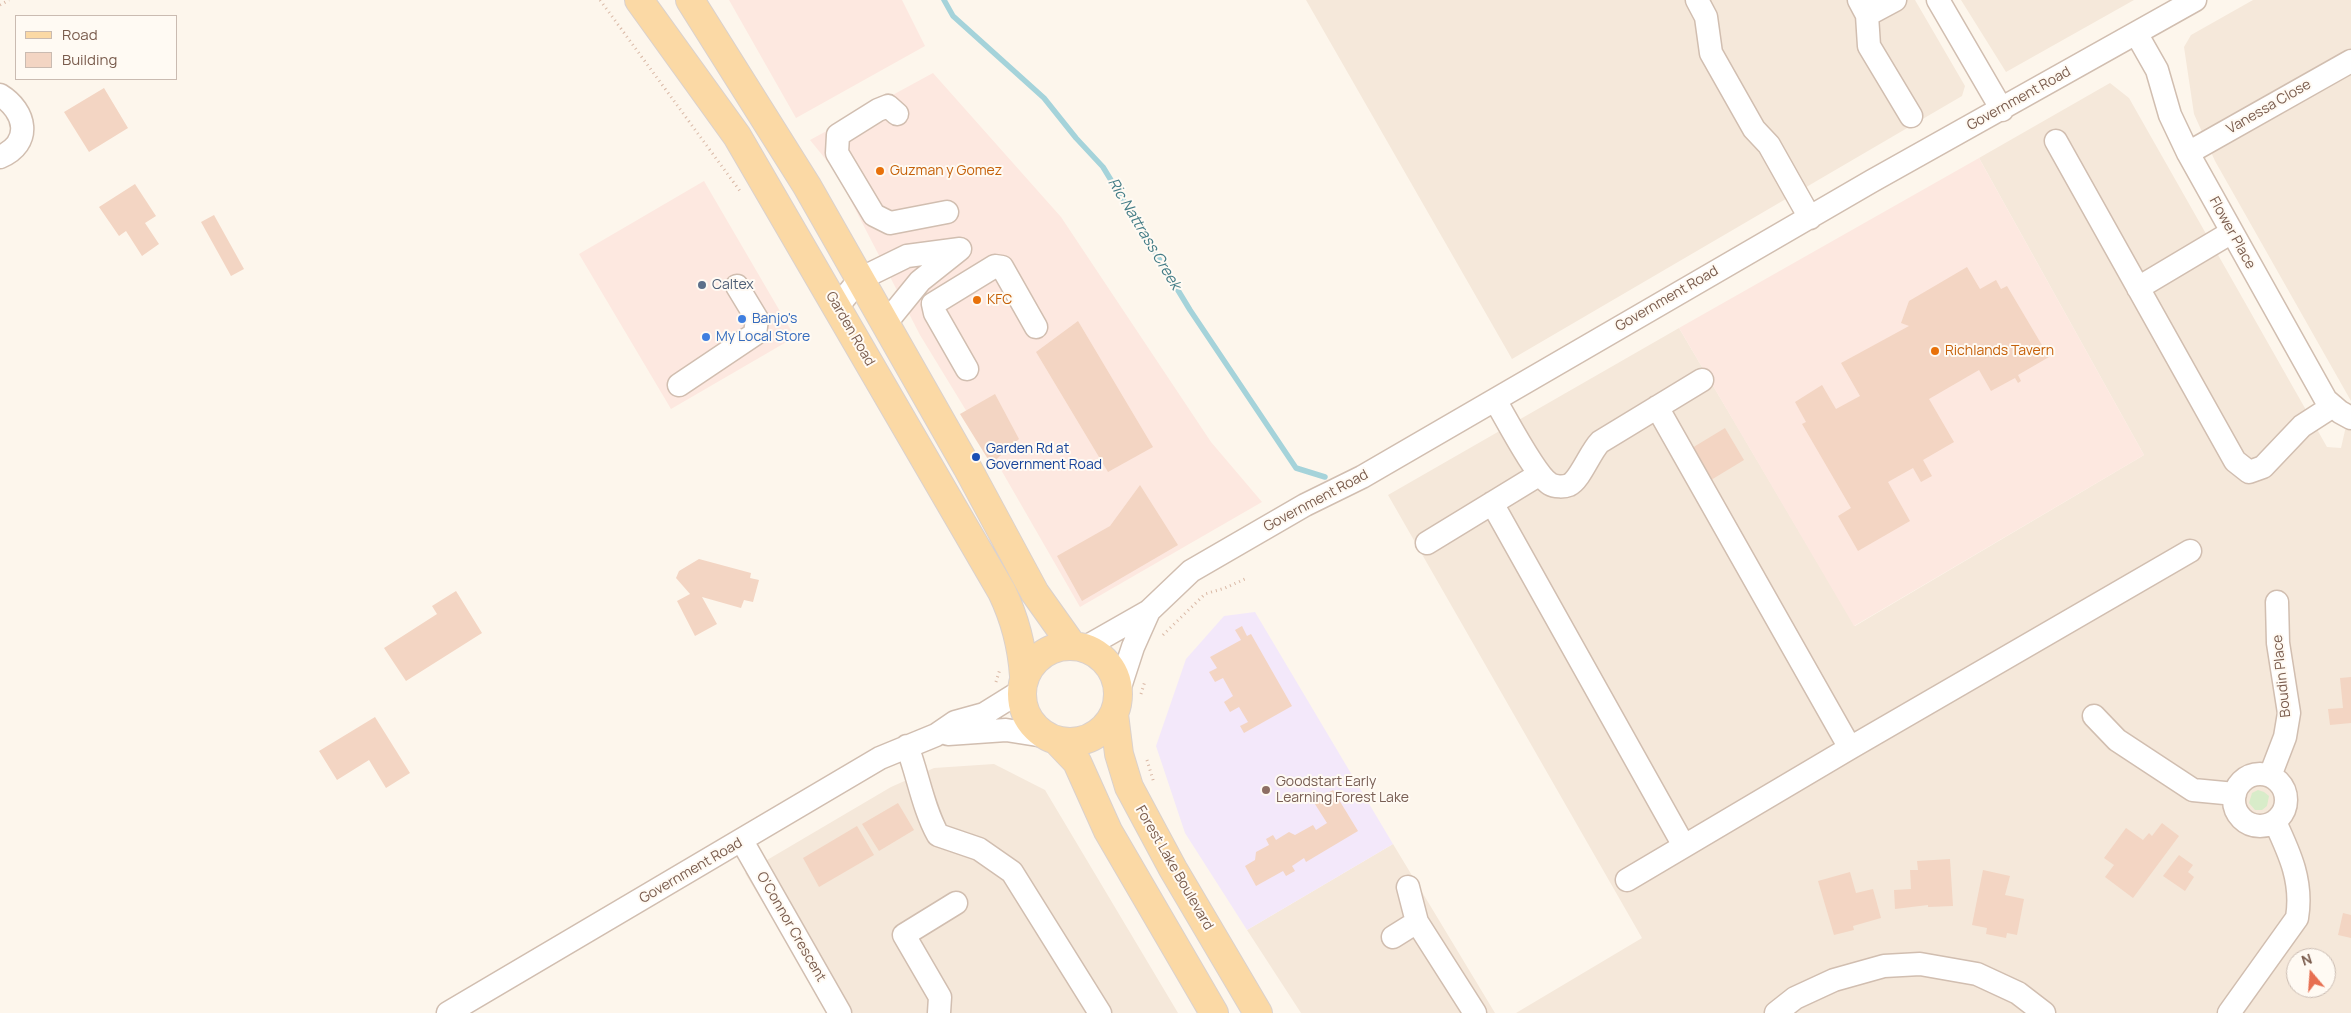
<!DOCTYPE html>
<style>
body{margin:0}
#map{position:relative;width:2351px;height:1013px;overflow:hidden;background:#fdf6ec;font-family:Manrope,sans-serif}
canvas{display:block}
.legend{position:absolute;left:15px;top:15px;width:162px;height:65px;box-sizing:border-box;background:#fffaf3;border:1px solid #cabbb1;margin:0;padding:6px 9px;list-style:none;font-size:15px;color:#7a5c4d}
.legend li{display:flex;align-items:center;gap:10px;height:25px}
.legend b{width:25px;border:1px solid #cabbb1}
.north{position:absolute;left:2286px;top:948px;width:50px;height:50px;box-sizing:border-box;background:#fffaf3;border:1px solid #cabbb1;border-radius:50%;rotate:342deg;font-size:14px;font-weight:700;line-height:20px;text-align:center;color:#7a5c4d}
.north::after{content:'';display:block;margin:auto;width:18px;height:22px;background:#e76f51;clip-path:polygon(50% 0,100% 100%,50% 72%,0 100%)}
</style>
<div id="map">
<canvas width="2351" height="1013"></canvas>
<ul class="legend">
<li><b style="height:6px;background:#fbd9a5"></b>Road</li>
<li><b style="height:14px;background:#f3d5c3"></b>Building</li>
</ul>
<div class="north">N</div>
</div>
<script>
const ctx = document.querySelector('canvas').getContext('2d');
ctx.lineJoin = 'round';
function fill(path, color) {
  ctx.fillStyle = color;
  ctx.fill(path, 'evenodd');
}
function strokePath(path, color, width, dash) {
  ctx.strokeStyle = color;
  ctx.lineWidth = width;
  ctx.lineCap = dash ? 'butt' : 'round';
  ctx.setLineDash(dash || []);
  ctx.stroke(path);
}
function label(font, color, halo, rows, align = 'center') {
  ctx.font = font + ' Manrope,sans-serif';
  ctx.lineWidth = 4;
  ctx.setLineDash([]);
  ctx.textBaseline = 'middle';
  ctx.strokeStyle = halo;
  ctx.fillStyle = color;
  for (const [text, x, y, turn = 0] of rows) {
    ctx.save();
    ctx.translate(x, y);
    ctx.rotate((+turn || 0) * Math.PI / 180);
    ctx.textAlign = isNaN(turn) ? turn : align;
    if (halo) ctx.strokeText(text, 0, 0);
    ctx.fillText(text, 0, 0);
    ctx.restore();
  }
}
fill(new Path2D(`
 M 1306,0 L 1915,0 L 1965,86 L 1962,96 L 1512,359 Z
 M 1961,0 L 2134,0 L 2006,72 Z
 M 2253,0 L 2351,0 L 2351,401 L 2215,161 L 2194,114 L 2184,47 L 2191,35 Z
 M 2110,83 L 2129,98 L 2327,447 L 2341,448 L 2351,404 L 2351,1013 L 1516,1013 L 1642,938 L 1388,495 L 1679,328 L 1855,626 L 2144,455 L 1979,158 ZM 2296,958 L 2326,958 L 2326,988 L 2296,988 Z
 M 994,764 L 1045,790 L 1178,1013 L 829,1013 L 745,873 L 891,787 L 934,768 Z
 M 1393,844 L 1495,1013 L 1301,1013 L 1247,930 Z`), '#f5e8da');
fill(new Path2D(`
 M 729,0 L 902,0 L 925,46 L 796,118 Z
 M 933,73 L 1061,217 L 1211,442 L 1262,502 L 1080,607 L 981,435 L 920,335 L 836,172 L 810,140 Z
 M 1979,158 L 2144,455 L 1854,626 L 1679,328 Z
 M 704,181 L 795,337 L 671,409 L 579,254 Z`), '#fde8e0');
fill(new Path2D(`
 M 1255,612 L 1393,844 L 1247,930 L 1185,833 L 1156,746 L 1186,659 L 1224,616 Z`), '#f3e8fa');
fill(new Path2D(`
 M 2258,790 L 2264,792 L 2269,796 L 2267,806 L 2262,810 L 2255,810 L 2249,803 L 2252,793 Z`), '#d8ecc9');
strokePath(new Path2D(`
 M 944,0 L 953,16 L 1044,98 L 1076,138 L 1103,167 L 1190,310 L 1296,468 L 1325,477`), '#a5d3da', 5.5);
fill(new Path2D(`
 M 104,88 L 128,128 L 89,152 L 64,112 Z
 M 135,184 L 156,216 L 145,223 L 159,244 L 142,256 L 126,231 L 119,236 L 99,207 Z
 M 214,215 L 244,269 L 231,276 L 201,222 Z
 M 1967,267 L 1980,289 L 1996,280 L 2001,289 L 2007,286 L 2049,357 L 2018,375 L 2021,381 L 2018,383 L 2015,378 L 1991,391 L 1979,370 L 1929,399 L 1954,442 L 1923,460 L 1932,476 L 1921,482 L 1913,468 L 1888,482 L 1910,521 L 1858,551 L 1838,516 L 1851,508 L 1802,424 L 1806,422 L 1795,402 L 1822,385 L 1836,409 L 1860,396 L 1841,363 L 1909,326 L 1901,323 L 1909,301 Z
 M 1078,321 L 1153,447 L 1108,472 L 1036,352 Z
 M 995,394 L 1019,439 L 991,464 L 960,414 Z
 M 1725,428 L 1744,460 L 1711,480 L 1692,448 Z
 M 1140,485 L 1178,545 L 1082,601 L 1057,556 L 1110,526 Z
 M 699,559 L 751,573 L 750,578 L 759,580 L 753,602 L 744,600 L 741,608 L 702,597 L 717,624 L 695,636 L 677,601 L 690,594 L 676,578 L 679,571 Z
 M 456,591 L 482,633 L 406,681 L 384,648 L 437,614 L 432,606 Z
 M 1242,626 L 1247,636 L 1251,634 L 1292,706 L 1244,733 L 1240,726 L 1248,722 L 1239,707 L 1230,712 L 1224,702 L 1233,696 L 1223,678 L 1215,682 L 1209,672 L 1217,668 L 1210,657 L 1241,640 L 1235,630 Z
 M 2351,677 L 2351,723 L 2330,725 L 2328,709 L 2343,708 L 2340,678 Z
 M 375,717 L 410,773 L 386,788 L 369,760 L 337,780 L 319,751 Z
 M 1333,790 L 1358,831 L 1306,862 L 1304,858 L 1292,866 L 1295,871 L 1286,876 L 1283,871 L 1256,886 L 1245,866 L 1255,860 L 1256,852 L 1269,845 L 1266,839 L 1273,835 L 1276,840 L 1289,832 L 1295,835 L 1313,825 L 1316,830 L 1327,823 L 1313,801 Z
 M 898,803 L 914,830 L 879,851 L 862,824 Z
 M 2162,823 L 2179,836 L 2133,898 L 2105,877 L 2114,865 L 2104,858 L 2126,828 L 2143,840 L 2149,833 L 2152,836 Z
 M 857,826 L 874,855 L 819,887 L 803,858 Z
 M 2179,855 L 2193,865 L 2188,872 L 2194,877 L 2185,891 L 2163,876 Z
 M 1950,859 L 1953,906 L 1928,907 L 1928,905 L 1895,909 L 1894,890 L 1911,889 L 1910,870 L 1918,870 L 1917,861 Z
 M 1983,870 L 2010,876 L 2005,895 L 2024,899 L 2017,935 L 2007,933 L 2006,938 L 1986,934 L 1987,928 L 1972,925 Z
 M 1850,872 L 1856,893 L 1873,889 L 1881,918 L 1853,926 L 1854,930 L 1834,935 L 1818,881 Z
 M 2343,913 L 2351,915 L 2351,938 L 2338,935 Z`), '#f3d5c3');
const minor = new Path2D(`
 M 1697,0 L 1706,17 L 1711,53 L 1754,129 L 1769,145 L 1810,218
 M 1859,0 L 1867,15 L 1869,46 L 1911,116
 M 1938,0 L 2002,110
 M 1867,15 L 1895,0
 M 2136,33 L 2157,70 L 2170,115 L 2188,153 L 2326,400 L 2340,412 L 2351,418
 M 0,95 C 26,111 33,143 0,157
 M 897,114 L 888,106 L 878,110 L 838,135 L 837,153 L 874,215 L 890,223 L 947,212
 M 2056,141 L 2235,461 L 2249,472 L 2263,467 L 2302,426 L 2333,406
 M 2188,153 L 2351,61
 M 2138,288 L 2232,232
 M 837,307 L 860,279 L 907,256 L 960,249
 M 885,324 L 920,281 L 959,250
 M 967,369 L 935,313 L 933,304 L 995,266 L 1002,267 L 1036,327
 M 679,385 L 755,334 L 757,319 L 737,286
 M 1495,400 C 1506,418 1535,475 1550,484 C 1555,487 1564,487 1569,485 C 1580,480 1590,452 1600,442 L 1702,380
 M 1657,407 L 1850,748
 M 1492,503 L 1684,846
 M 1427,543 L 1540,474
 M 1084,648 L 1149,611 L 1191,571 L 1305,505 L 1362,477 L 1872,181 L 2195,0
 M 1119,690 L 1133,647 L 1149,611
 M 2094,716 L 2117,740 L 2193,790 L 2235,794
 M 948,734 L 1006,730 L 1044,736
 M 907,746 C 918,775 923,808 938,835 L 979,849 L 1012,872 L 1100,1013
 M2234 800a26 26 0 1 1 52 0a26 26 0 1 1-52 0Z
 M 2270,776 L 2285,737 L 2289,713 L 2278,643 L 2277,602
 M 742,841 L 840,1013
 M 1627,880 L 1850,748 L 2190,551
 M 1417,922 L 1475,1013
 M 1393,937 L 1417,922 L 1408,887
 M 448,1013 L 880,758 L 936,735 L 955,722 L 984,714 L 1021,691
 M 939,1013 L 940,997 L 904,935 L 956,903
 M 1776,1013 L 1795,998 L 1834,980 L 1884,966 L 1920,964 L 1977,974 L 2018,993 L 2044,1013
 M 2229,1013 L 2297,918 C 2303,882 2290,854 2275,822`);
const major = new Path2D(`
 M 639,0 L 737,136 L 1002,592 C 1015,619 1022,646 1024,676
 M 690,0 L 807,186 L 967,467 L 1035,593 L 1072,645
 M1022 694a48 48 0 1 1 96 0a48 48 0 1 1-96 0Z
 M 1114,714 L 1119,754 L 1129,787 L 1173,869 L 1258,1013
 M 1057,741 L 1077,762 L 1108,831 L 1214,1013`);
strokePath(minor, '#d1beb0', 25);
strokePath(major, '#dad1cd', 30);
strokePath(new Path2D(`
 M 600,0 L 740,191
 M 0,5 L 9,0
 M 1163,635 L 1205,594 L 1225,588 L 1245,579
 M 996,682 L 1000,669
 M 1141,694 L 1145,681
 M 1147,760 L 1154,783`), '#d9b8a5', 3, [1, 4]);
strokePath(minor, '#fff', 22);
strokePath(major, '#fbd9a5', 28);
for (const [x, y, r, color] of [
 [880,171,5,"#e8710a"],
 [702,285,5,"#5c6f8a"],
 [977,300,5,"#e8710a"],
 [742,319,5,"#3f7fe0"],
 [706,337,5,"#3f7fe0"],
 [1935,351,5,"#e8710a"],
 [976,457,5,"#1a4fb4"],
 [1266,790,5,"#8d6e63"]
]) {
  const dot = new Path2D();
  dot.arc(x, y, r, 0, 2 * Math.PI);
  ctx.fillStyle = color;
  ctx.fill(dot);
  strokePath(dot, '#fffaf3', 2);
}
label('14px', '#7a5c4d', '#fffaf3', [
 ["Government Road",2019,99,-29],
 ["Vanessa Close",2269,107,-30],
 ["Flower Place",2232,233,61],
 ["Government Road",1667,299,-30],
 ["Garden Road",850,329,60],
 ["Government Road",1316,501,-28],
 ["Boudin Place",2282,676,-96],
 ["Forest Lake Boulevard",1174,868,60],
 ["Government Road",691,871,-30],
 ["O'Connor Crescent",791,927,60]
]);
label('14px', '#c56008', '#fffaf3', [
 ["Guzman y Gomez",890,171],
 ["KFC",987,300],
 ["Richlands Tavern",1945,351]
], 'left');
label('14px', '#4e5e75', '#fffaf3', [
 ["Caltex",712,285]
], 'left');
label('14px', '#366cbe', '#fffaf3', [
 ["Banjo's",752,319],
 ["My Local Store",716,337]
], 'left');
label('14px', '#164399', '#fffaf3', [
 ["Garden Rd at",986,449],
 ["Government Road",986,465]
], 'left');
label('14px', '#785e54', '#fffaf3', [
 ["Goodstart Early",1276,782],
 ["Learning Forest Lake",1276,798]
], 'left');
label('italic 15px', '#437c86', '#fffaf3', [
 ["Ric Nattrass Creek",1144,234,59]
]);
</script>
